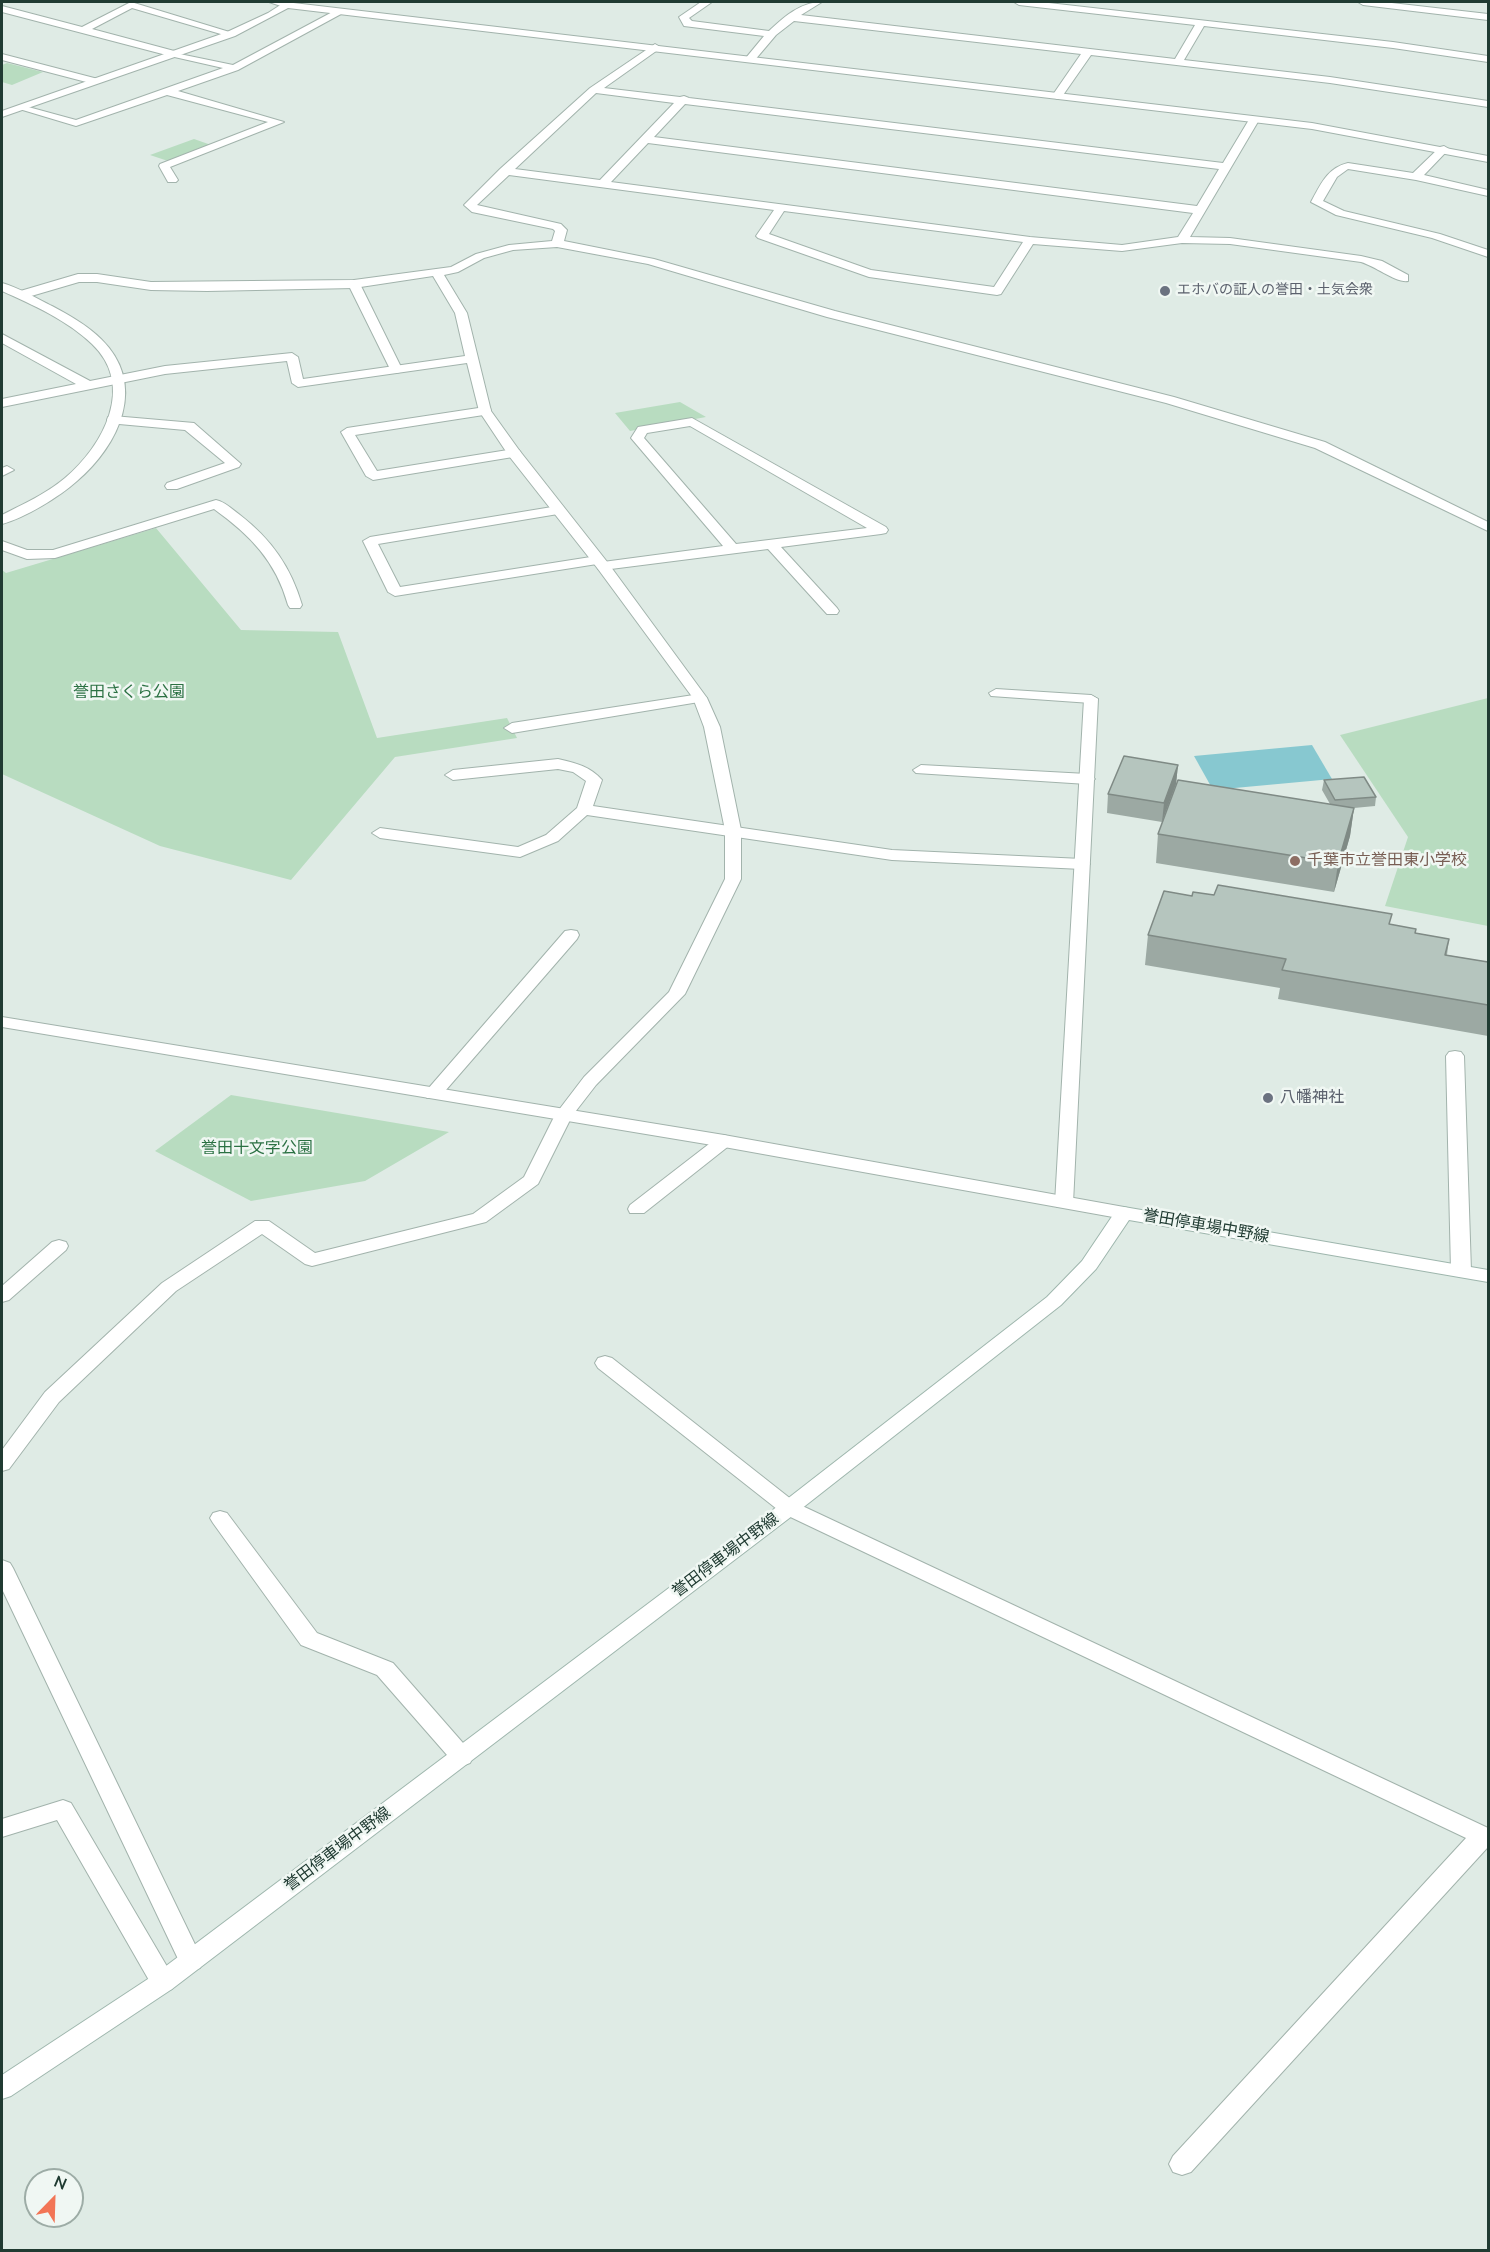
<!DOCTYPE html>
<meta charset="utf-8">
<style>
body{margin:0}
#map{position:relative;width:1490px;height:2252px;overflow:hidden;background:#dfebe5;font-family:"Nunito Sans",sans-serif}
canvas{display:block}
.frame{position:absolute;inset:0;border:3px solid #203b32;pointer-events:none}
.north{position:absolute;left:24px;top:2168px;width:60px;height:60px;box-sizing:border-box;background:#f0f7f3;border:2px solid #9daca6;border-radius:50%;rotate:23deg;font-size:16px;font-weight:700;line-height:24px;text-align:center;color:#203b32}
.north::after{content:'';display:block;margin:auto;width:21px;height:27px;background:#f27556;clip-path:polygon(50% 0,100% 100%,50% 72%,0 100%)}
</style>
<div id="map">
<canvas width="1490" height="2252"></canvas>
<div class="frame"></div>
<div class="north">N</div>
</div>
<script>
const ctx = document.querySelector('canvas').getContext('2d');
ctx.lineJoin = 'round';
function fill(path, color) {
  ctx.fillStyle = color;
  ctx.fill(path, 'evenodd');
}
function strokePath(path, color, width, dash) {
  ctx.strokeStyle = color;
  ctx.lineWidth = width;
  ctx.lineCap = dash ? 'butt' : 'round';
  ctx.setLineDash(dash || []);
  ctx.stroke(path);
}
function label(font, color, halo, rows, align = 'center') {
  ctx.font = font + ' "Nunito Sans","Noto Sans JP",sans-serif';
  ctx.lineWidth = 5;
  ctx.setLineDash([]);
  ctx.textBaseline = 'middle';
  ctx.strokeStyle = halo;
  ctx.fillStyle = color;
  for (const [text, x, y, turn = 0] of rows) {
    ctx.save();
    ctx.translate(x, y);
    ctx.rotate((+turn || 0) * Math.PI / 180);
    ctx.textAlign = isNaN(turn) ? turn : align;
    if (halo) ctx.strokeText(text, 0, 0);
    ctx.fillText(text, 0, 0);
    ctx.restore();
  }
}
fill(new Path2D(`
 M 7,63 L 43,72 L 12,85 L 2,82 L 2,65 Z
 M 194,139 L 214,146 L 171,162 L 150,155 Z
 M 680,402 L 706,417 L 630,431 L 615,413 Z
 M 156,528 L 241,630 L 338,632 L 377,738 L 507,718 L 517,738 L 395,757 L 291,880 L 160,846 L 2,774 L 2,570 L 6,573 Z
 M 1488,698 L 1488,926 L 1385,906 L 1408,837 L 1340,735 Z
 M 231,1095 L 449,1132 L 365,1181 L 251,1201 L 155,1151 Z`), '#b8dcc0');
fill(new Path2D(`
 M 1312,745 L 1332,779 L 1213,790 L 1194,756 Z`), '#87c8d0');
const service = new Path2D(`
 M 338,9 L 343,12 L 341,14 L 238,70 L 178,91 L 284,122 L 170,167 L 178,180 L 176,182 L 168,182 L 159,166 L 160,164 L 268,122 L 167,95 L 76,126 L 16,108 L 21,105 L 76,120 L 223,68 L 170,56 L 170,52 L 233,65 Z
 M 354,280 L 360,284 L 402,369 L 400,372 L 396,373 L 390,369 L 348,284 Z
 M 485,407 L 490,408 L 491,411 L 490,414 L 355,435 L 377,471 L 514,449 L 519,450 L 521,453 L 519,456 L 373,480 L 366,476 L 341,432 L 347,428 Z
 M 113,416 L 194,423 L 241,464 L 239,467 L 177,489 L 167,489 L 165,486 L 167,483 L 225,463 L 185,430 L 108,423 L 107,420 L 108,417 Z
 M 692,418 L 886,527 L 888,530 L 886,533 L 881,534 L 781,547 L 837,608 L 839,611 L 837,614 L 827,614 L 768,549 L 603,570 L 598,569 L 597,564 L 395,596 L 388,592 L 363,541 L 370,537 L 558,506 L 565,510 L 558,514 L 378,544 L 400,587 L 597,556 L 602,557 L 603,562 L 723,546 L 631,438 L 638,427 ZM 690,426 L 867,528 L 736,544 L 644,438 L 647,433 Z
 M 996,689 L 1091,695 L 1098,699 L 1091,703 L 991,696 L 989,693 Z
 M 700,694 L 707,698 L 705,701 L 512,733 L 504,728 L 512,723 Z
 M 558,759 C 575,763 590,766 602,780 L 593,806 L 892,850 L 1082,859 L 1090,864 L 1082,869 L 892,860 L 587,815 L 558,841 L 520,857 L 380,838 L 372,833 L 380,828 L 518,847 L 546,835 L 577,808 L 586,781 L 573,772 L 558,769 L 453,780 L 445,775 L 453,770 Z
 M 921,765 L 1087,774 L 1095,779 L 1087,784 L 916,773 L 913,770 Z
 M 571,930 L 577,931 L 579,935 L 577,939 L 439,1098 L 427,1098 L 424,1094 L 427,1090 L 565,931 Z
 M 724,1135 L 730,1137 L 733,1141 L 730,1145 L 644,1213 L 630,1213 L 628,1209 L 630,1205 L 718,1137 Z
 M 59,1240 L 66,1242 L 68,1246 L 66,1250 L 9,1300 L 2,1302 L 2,1286 L 52,1242 Z
 M 220,1511 L 227,1513 L 317,1633 L 393,1663 L 470,1751 L 473,1757 L 470,1763 L 462,1766 L 454,1763 L 377,1675 L 301,1645 L 213,1523 L 210,1518 L 213,1513 Z
 M 63,1800 L 71,1803 L 172,1975 L 175,1982 L 172,1989 L 163,1992 L 154,1989 L 57,1820 L 2,1837 L 2,1819 Z`);
const minor = new Path2D(`
 M 131,2 L 236,34 L 231,37 L 132,8 L 92,29 L 178,52 L 178,56 L 174,57 L 2,12 L 2,6 L 82,27 Z
 M 269,2 L 285,2 L 292,5 L 287,8 Z
 M 701,2 L 712,2 L 689,18 L 692,21 L 769,31 C 783,18 800,2 822,2 L 801,15 L 1175,59 L 1195,25 L 1019,5 L 1014,2 L 1040,2 L 1393,42 L 1488,56 L 1488,62 L 1393,48 L 1204,26 L 1184,60 L 1330,77 L 1488,101 L 1488,107 L 1330,83 L 1091,55 L 1061,98 L 1057,99 L 1052,96 L 1081,54 L 794,21 L 776,35 L 754,61 L 750,62 L 745,59 L 764,36 L 684,26 L 679,17 Z
 M 1358,2 L 1383,2 L 1488,14 L 1488,20 L 1363,5 Z
 M 655,44 L 660,47 L 659,49 L 604,88 L 680,97 L 684,96 L 689,98 L 1223,163 L 1250,118 L 1258,118 L 1259,120 L 1190,237 L 1230,238 L 1361,256 L 1382,261 L 1408,275 L 1408,281 C 1396,283 1375,266 1361,262 L 1230,244 L 1182,243 L 1122,251 L 1033,244 L 1001,294 L 997,295 L 869,277 L 758,238 L 756,236 L 774,210 L 509,175 L 477,205 L 561,224 L 567,230 L 564,241 L 654,259 L 835,311 L 1174,397 L 1325,442 L 1488,522 L 1488,531 L 1315,448 L 1166,403 L 827,317 L 648,264 L 557,247 L 513,250 L 484,258 L 458,272 L 444,275 L 467,313 L 491,411 L 519,450 L 608,563 L 707,698 L 720,727 L 741,830 L 741,879 L 685,994 L 596,1085 L 572,1116 L 538,1184 L 486,1222 L 312,1266 L 305,1264 L 262,1234 L 176,1291 L 59,1402 L 9,1469 L 2,1471 L 2,1450 L 45,1392 L 162,1283 L 255,1221 L 269,1221 L 315,1253 L 473,1214 L 524,1177 L 555,1115 L 584,1077 L 669,992 L 725,879 L 725,830 L 704,727 L 693,698 L 598,569 L 509,456 L 479,411 L 467,363 L 298,387 L 292,383 L 287,361 L 165,374 L 2,407 L 2,399 L 76,384 L 2,343 L 2,334 L 90,381 L 165,366 L 292,353 L 298,357 L 303,379 L 465,356 L 455,313 L 433,276 L 354,288 L 207,291 L 151,290 L 97,282 L 79,282 L 21,299 L 15,295 L 17,292 L 78,274 L 97,274 L 151,282 L 354,280 L 451,267 L 476,254 L 509,245 L 552,241 L 555,231 L 553,229 L 472,212 L 464,205 L 500,169 L 590,88 ZM 596,93 L 674,103 L 600,180 L 515,169 ZM 685,104 L 1219,169 L 1197,206 L 654,137 ZM 648,143 L 1193,213 L 1178,237 L 1122,245 L 1030,237 L 611,182 ZM 784,211 L 1023,242 L 994,287 L 871,270 L 769,234 Z
 M 2,54 L 98,79 L 99,81 L 94,84 L 2,60 Z
 M 1444,146 L 1449,149 L 1424,175 L 1488,190 L 1488,196 L 1416,180 L 1348,169 L 1337,177 L 1323,201 L 1344,211 L 1440,234 L 1488,250 L 1488,257 L 1432,238 L 1336,215 L 1311,202 C 1321,184 1327,168 1348,163 L 1413,173 L 1440,147 Z
 M 7,466 L 14,470 L 2,476 L 2,468 Z
 M 216,500 C 225,502 232,509 240,515 C 271,539 291,567 302,605 L 300,608 L 290,608 L 288,605 C 276,561 250,535 214,509 L 55,558 L 27,559 L 2,550 L 2,541 L 27,550 L 53,550 Z
 M 1091,695 L 1098,699 L 1073,1203 L 1071,1207 L 1057,1207 L 1055,1203 L 1084,699 Z
 M 1455,1051 L 1461,1052 L 1464,1056 L 1471,1271 L 1468,1275 L 1461,1277 L 1454,1275 L 1451,1271 L 1446,1056 L 1449,1052 Z
 M 605,1356 L 612,1358 L 796,1503 L 1488,1828 L 1488,1847 L 1191,2172 L 1182,2175 L 1173,2172 L 1169,2164 L 1173,2156 L 1466,1838 L 782,1513 L 598,1368 L 595,1363 L 598,1358 Z
 M 2,1560 L 10,1563 L 13,1568 L 203,1961 L 200,1968 L 191,1971 L 182,1968 L 179,1961 L 2,1589 Z`);
const tertiary = new Path2D(`
 M 285,2 L 1312,123 L 1488,156 L 1488,162 L 1312,129 L 288,8 L 235,36 L 2,117 L 2,111 L 227,32 L 268,13 Z
 M 2,283 C 19,288 36,298 52,306 C 69,315 87,325 101,339 C 148,385 119,445 77,481 C 59,497 25,518 2,524 L 2,515 C 23,504 46,494 65,478 C 103,446 136,386 92,344 C 67,320 33,305 2,291 Z
 M 2,1017 L 724,1135 L 1124,1207 L 1131,1209 L 1133,1213 L 1131,1217 L 1124,1219 L 724,1147 L 2,1027 Z`);
const secondary = new Path2D(`
 M 1124,1207 L 1488,1270 L 1488,1282 L 1129,1220 L 1096,1269 L 1061,1305 L 796,1513 L 172,1989 L 11,2096 L 2,2099 L 2,2075 L 154,1975 L 782,1503 L 1047,1297 L 1082,1261 L 1117,1209 Z`);
strokePath(service, '#a2b3ac', 2);
strokePath(minor, '#a2b3ac', 2);
strokePath(tertiary, '#a2b3ac', 2);
strokePath(secondary, '#9eb6ad', 2);
fill(service, '#fff');
fill(minor, '#fff');
fill(tertiary, '#fff');
fill(secondary, '#fff');
fill(new Path2D(`
 M 1178,765 L 1176,784 L 1162,822 L 1107,813 L 1108,794 Z
 M 1324,780 L 1376,797 L 1375,806 L 1354,808 L 1350,836 L 1334,892 L 1156,863 L 1158,834 L 1330,804 L 1322,790 Z
 M 1192,896 L 1390,924 L 1415,933 L 1449,939 L 1447,955 L 1488,962 L 1488,1036 L 1278,999 L 1280,988 L 1145,965 L 1148,935 Z`), '#9ca9a3');
fill(new Path2D(`
 M 1178,765 L 1176,784 L 1162,822 L 1164,803 Z
 M 1354,808 L 1350,836 L 1334,892 L 1338,863 Z`), '#7f8a85');
const building = new Path2D(`
 M 1124,756 L 1178,765 L 1164,803 L 1108,794 Z
 M 1364,777 L 1376,797 L 1335,800 L 1324,780 Z
 M 1178,780 L 1354,808 L 1338,863 L 1158,834 Z
 M 1218,885 L 1392,914 L 1389,924 L 1416,929 L 1415,933 L 1449,939 L 1445,955 L 1488,962 L 1488,1005 L 1282,970 L 1286,959 L 1148,935 L 1164,891 L 1192,896 L 1193,892 L 1214,895 Z`);
fill(building, '#b5c5be');
strokePath(building, '#7f8a85', 1.5);
for (const [x, y, r, color] of [
 [1165,291,6,"#6b7280"],
 [1295,861,6,"#8d6e63"],
 [1268,1098,6,"#6b7280"]
]) {
  const dot = new Path2D();
  dot.arc(x, y, r, 0, 2 * Math.PI);
  ctx.fillStyle = color;
  ctx.fill(dot);
  strokePath(dot, '#f0f7f3', 2);
}
label('14px', '#5b616d', '#f0f7f3', [
 ["エホバの証人の誉田・土気会衆",1177,291]
], 'left');
label('16px', '#2b7143', '#f0f7f3', [
 ["誉田さくら公園",129,693],
 ["誉田十文字公園",257,1149]
]);
label('16px', '#785e54', '#f0f7f3', [
 ["千葉市立誉田東小学校",1307,861]
], 'left');
label('16px', '#5b616d', '#f0f7f3', [
 ["八幡神社",1280,1098]
], 'left');
label('16px', '#203b32', '#f0f7f3', [
 ["誉田停車場中野線",1206,1227,10],
 ["誉田停車場中野線",726,1556,-37],
 ["誉田停車場中野線",338,1850,-37]
]);
</script>
